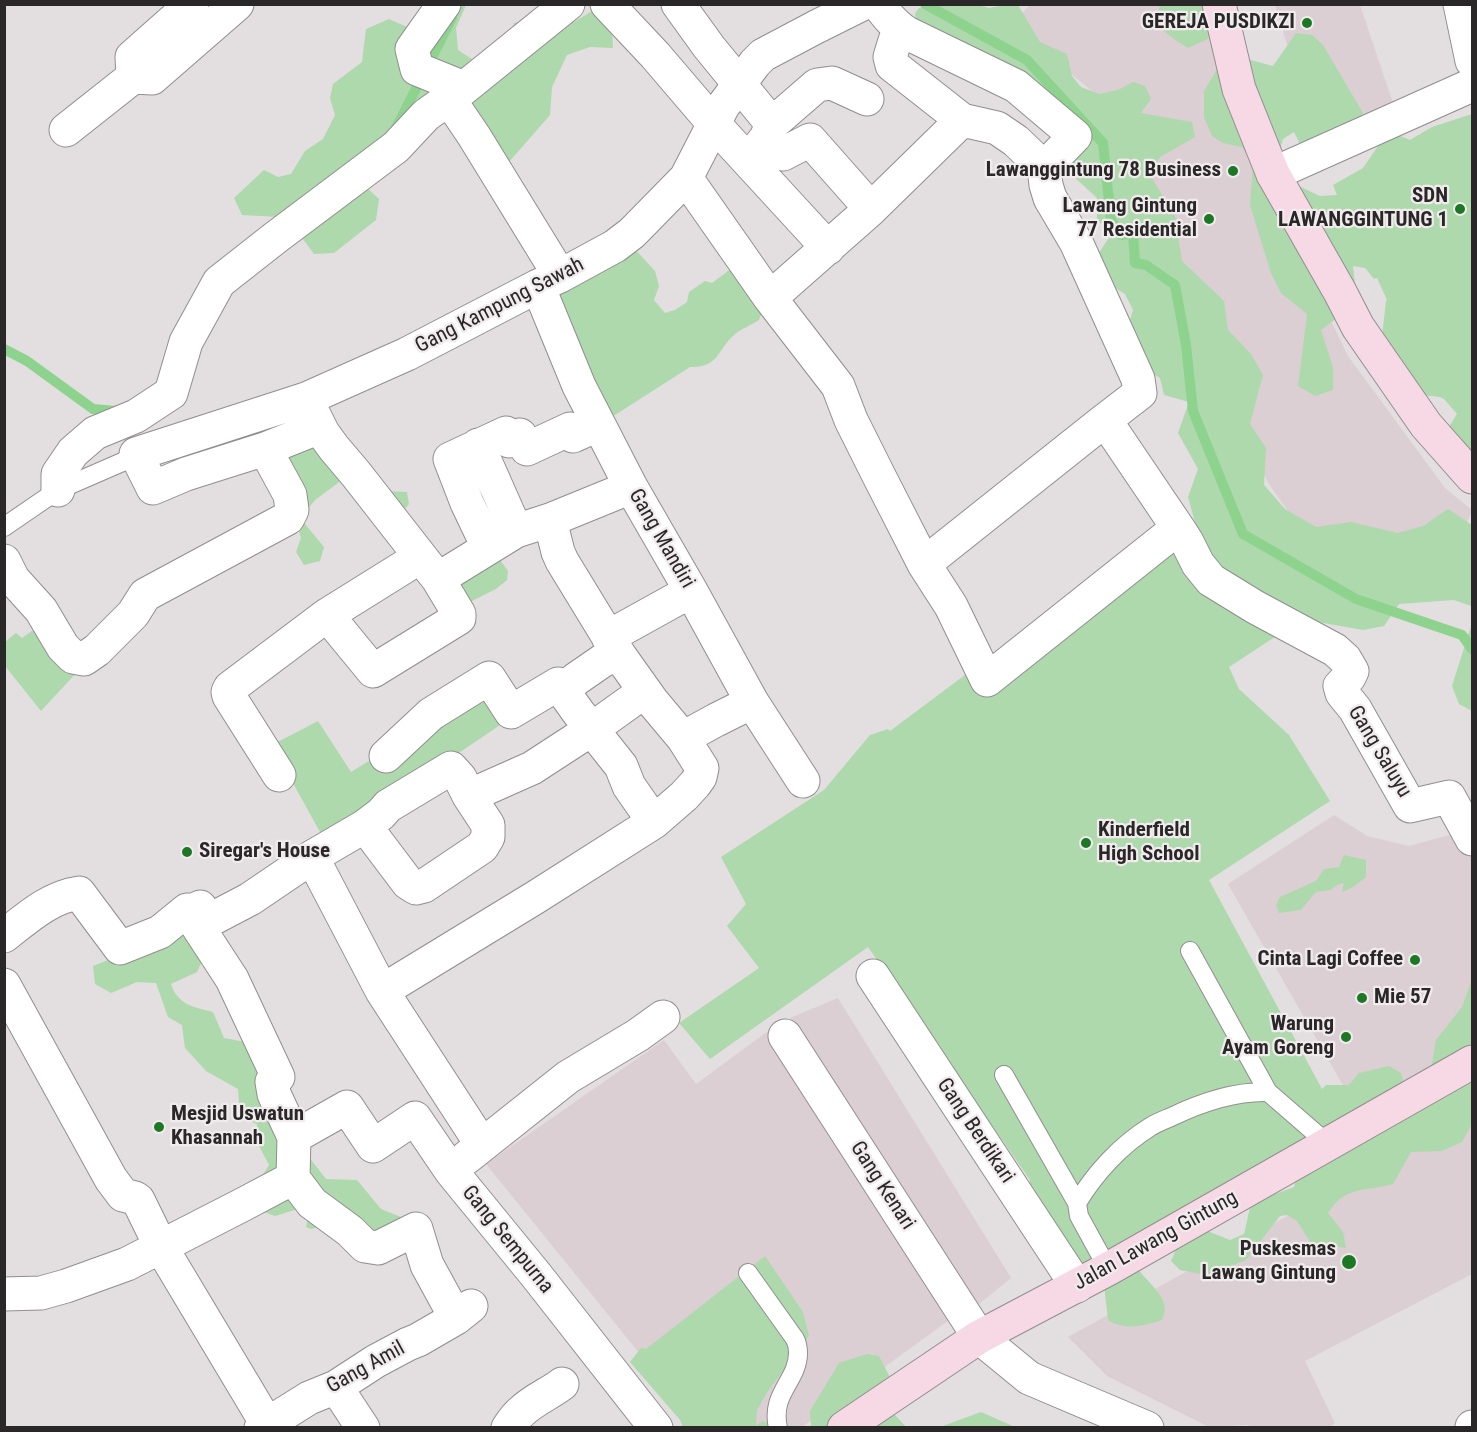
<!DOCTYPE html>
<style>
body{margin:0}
#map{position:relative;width:1477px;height:1432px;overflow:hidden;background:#e3dee0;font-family:"Roboto Condensed",sans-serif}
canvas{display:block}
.frame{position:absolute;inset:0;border:6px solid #292728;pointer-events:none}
</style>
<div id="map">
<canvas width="1477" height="1432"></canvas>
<div class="frame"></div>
</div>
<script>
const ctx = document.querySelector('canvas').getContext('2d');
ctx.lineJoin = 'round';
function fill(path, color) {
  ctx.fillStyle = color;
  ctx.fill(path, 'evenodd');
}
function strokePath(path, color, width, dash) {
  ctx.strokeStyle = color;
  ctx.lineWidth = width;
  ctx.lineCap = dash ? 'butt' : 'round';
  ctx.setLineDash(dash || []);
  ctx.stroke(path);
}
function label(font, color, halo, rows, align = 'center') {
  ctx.font = font + ' "Roboto Condensed",sans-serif';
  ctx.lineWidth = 4.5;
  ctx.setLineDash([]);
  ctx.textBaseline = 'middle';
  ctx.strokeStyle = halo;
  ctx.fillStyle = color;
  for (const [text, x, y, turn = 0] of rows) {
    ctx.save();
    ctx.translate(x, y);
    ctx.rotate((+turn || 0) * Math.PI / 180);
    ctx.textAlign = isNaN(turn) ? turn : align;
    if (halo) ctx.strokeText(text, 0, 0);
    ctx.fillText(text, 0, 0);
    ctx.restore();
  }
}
fill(new Path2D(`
 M 1030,5 L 1224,5 L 1286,227 L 1348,356 L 1445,488 L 1472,510 L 1461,538 L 1334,546 L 1294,520 L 1269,484 L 1193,327 L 1099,97 L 1011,24 Z
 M 1275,5 L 1360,5 L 1394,106 L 1316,140 Z
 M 1334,815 L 1367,836 L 1409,846 L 1472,829 L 1472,1044 L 1357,1110 L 1228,884 Z
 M 838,998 L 1011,1278 L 973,1309 L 790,1018 Z
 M 779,1023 L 963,1310 L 802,1427 L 699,1427 L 486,1164 L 664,1040 L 696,1084 Z
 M 1472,1114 L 1472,1274 L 1305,1361 L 1335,1423 L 1330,1427 L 1253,1428 L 1248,1425 L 1209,1427 L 1107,1376 L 1068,1337 Z`), '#dbcfd3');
fill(new Path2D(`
 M 434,5 L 466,5 L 456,28 L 458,50 L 478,63 L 505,59 L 514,23 L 544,16 L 574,22 L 597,8 L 612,25 L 613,48 L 590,47 L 567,55 L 552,87 L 550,115 L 509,162 L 441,94 L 412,101 L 404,128 L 367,188 L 379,199 L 376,220 L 334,253 L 314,254 L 295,228 L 279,217 L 242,215 L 234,198 L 264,170 L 278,177 L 291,174 L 305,151 L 323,139 L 335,115 L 330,98 L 333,84 L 362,62 L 366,29 L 389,19 L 409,28 Z
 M 930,5 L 978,5 L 989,8 L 1004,5 L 1018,5 L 1040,42 L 1067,54 L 1072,76 L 1081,87 L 1099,94 L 1118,90 L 1133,82 L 1145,86 L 1151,99 L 1141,113 L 1192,122 L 1195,137 L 1160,157 L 1150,175 L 1175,216 L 1182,261 L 1224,301 L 1228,330 L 1251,354 L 1263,375 L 1250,424 L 1266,448 L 1264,485 L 1285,509 L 1316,527 L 1351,522 L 1398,533 L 1423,526 L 1448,509 L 1472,525 L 1472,612 L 1471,606 L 1454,600 L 1399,604 L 1384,626 L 1363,630 L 1295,618 L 1248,592 L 1209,556 L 1198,533 L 1188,497 L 1198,469 L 1178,433 L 1189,402 L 1164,395 L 1160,378 L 1131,361 L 1122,347 L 1133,310 L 1125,294 L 1092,273 L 1090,266 L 1114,230 L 1097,221 L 1097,198 L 1070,173 L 1071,159 L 1081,150 L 917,33 L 915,13 L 919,8 Z
 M 1160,5 L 1215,5 L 1208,39 L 1188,48 C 1171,37 1153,29 1160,5 Z
 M 1296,33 L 1312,35 L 1323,45 L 1363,113 L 1355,132 L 1300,144 L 1294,132 L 1283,139 L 1273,174 L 1320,196 L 1337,195 L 1333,185 L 1363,168 L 1378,146 L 1398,135 L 1410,140 L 1432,127 L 1472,114 L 1472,464 L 1444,435 L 1457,414 L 1444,399 L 1440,397 L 1404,393 L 1382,336 L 1386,301 L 1387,300 L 1377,278 L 1374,279 L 1365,268 L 1353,266 L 1357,303 L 1321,330 L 1333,367 L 1333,390 L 1315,396 L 1298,386 L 1307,314 L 1281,293 L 1271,273 L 1250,205 L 1253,165 L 1242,147 L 1223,143 L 1212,136 L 1204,117 L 1204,91 L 1221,63 L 1243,58 L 1273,66 Z
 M 631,245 L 655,271 L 659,286 L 654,300 L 665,313 L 675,310 L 687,302 L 689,292 L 705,281 L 712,283 L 740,262 L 770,310 L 761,315 L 759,320 C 752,325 740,329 734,335 C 717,350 719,368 690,367 L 604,422 L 551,281 Z
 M 304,437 L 385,491 L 407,492 L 409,504 L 401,514 L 434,568 L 497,556 L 508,571 L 507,580 L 496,589 L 466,604 L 342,480 L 315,500 L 300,518 L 324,547 L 320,561 L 304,565 L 296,552 L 301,538 L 292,510 L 279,455 Z
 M 1177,541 L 1211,588 L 1284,631 L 1229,667 L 1239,689 L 1289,735 L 1330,801 L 1209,880 L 1322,1089 L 1326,1085 L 1349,1085 L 1359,1073 L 1389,1066 L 1401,1073 L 1403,1080 L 1394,1100 L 1399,1113 L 1407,1115 L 1425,1104 L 1436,1040 L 1462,1007 L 1472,979 L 1472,1124 L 1462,1142 L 1442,1151 L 1411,1152 L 1393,1184 C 1364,1192 1346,1185 1328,1213 L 1343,1232 L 1346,1248 L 1311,1243 L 1297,1221 L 1287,1215 L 1280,1216 L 1246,1260 L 1206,1275 L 1180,1270 L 1171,1261 L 1184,1231 L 1200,1228 L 1230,1240 L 1244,1234 L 1251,1203 L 1294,1187 L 1296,1175 L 1289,1161 L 1130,1250 C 1131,1254 1132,1260 1134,1263 C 1144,1282 1174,1297 1162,1320 C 1142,1326 1127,1331 1108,1320 L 1104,1284 L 1095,1276 L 1078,1281 L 1063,1239 L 1031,1217 L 1027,1196 L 1030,1180 L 868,947 L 710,1059 L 679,1023 L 759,968 L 727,926 L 746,904 L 721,857 L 824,790 L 870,735 L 888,729 L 890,731 L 981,663 L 1007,686 L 1114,578 Z
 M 1472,623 L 1472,711 L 1459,704 L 1452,686 Z
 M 39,626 L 78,671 L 41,711 L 5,666 L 5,642 L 16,633 L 22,638 Z
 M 489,687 L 506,721 L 326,843 L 272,745 L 318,721 L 351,772 Z
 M 1344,855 L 1366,860 L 1366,877 L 1353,887 L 1342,892 L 1344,883 L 1337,885 L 1330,890 L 1316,892 L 1301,910 L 1279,913 L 1276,905 L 1280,897 L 1316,881 L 1324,869 L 1339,867 Z
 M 172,926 L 194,943 L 203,959 L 197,972 L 171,984 C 178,1005 193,1007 213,1012 L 224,1038 L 251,1043 L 305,1152 L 326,1179 L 357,1180 L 381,1209 L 406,1219 L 409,1234 L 319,1227 L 311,1229 L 306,1227 L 308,1217 L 298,1209 L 275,1216 L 258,1210 L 251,1193 L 269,1165 L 257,1142 L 257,1124 C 236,1116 240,1109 238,1089 L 206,1071 L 185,1048 L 182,1025 L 168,1017 L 156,983 L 137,982 L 111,993 L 95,984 L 93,966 L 118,956 Z
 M 765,1256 L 803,1312 L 809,1336 L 768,1391 L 757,1410 L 756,1426 L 762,1421 L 780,1427 L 683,1427 L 680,1420 L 630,1362 L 641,1348 L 646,1349 Z
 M 867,1354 L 879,1356 L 894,1385 L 891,1405 L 895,1415 L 906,1427 L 811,1427 L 810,1411 L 839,1363 Z
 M 981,1412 L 1015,1427 L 940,1427 Z`), '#add9ac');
strokePath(new Path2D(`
 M 925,4 L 1027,60 L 1103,143 L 1111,220 L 1121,235 L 1133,233 L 1135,263 L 1146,265 L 1175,285 L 1186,345 L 1193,411 L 1243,534 L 1356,599 L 1462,635 L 1472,649
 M 396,128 L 452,18
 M 4,349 L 27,361 L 93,409 L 115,411 L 120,410`), '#8dd38d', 10);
const service = new Path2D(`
 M 4,527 L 58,490 L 127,460 L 136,454
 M 1190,951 L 1268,1092
 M 1004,1075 L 1077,1203
 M 1108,1269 L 1079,1216 L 1077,1203 C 1095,1173 1121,1145 1150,1127 C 1156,1123 1164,1120 1171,1117 C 1202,1102 1234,1091 1268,1092 L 1328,1144
 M 748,1273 L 795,1339 C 797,1343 798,1348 798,1353 C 798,1381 770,1393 778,1428`);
const minor = new Path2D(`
 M 444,4 L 412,49 L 417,69 L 464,88
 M 607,4 L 655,55 L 714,124 L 828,248
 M 678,4 L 709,47 L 772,124
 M 878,4 C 887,16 895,26 907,33 L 1016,86 L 1075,136 L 1044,168 L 1046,185 L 1050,198 L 1076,242 L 1138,379 L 1140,393 L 1105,420 L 1178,528 L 1187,542 L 1198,564 L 1211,580 L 1255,607 L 1335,650 L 1345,659 L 1352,671 L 1349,677 L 1340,686 L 1342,693 L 1355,709 L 1410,806 L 1449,797 L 1472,839
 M 1460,4 L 1472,61
 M 899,28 L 890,57 L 892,65 L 962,120
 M 133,77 L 132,57 L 192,4
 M 449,99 L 474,136 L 560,276
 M 66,130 L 133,77 L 152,78 L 237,4
 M 766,138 L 772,124 L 817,85 L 832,83 L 867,99
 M 748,161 L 766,138 L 783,154 L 810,140 L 871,209
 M 1273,174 L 1472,85
 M 686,178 L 770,298 L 838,386 L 851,420 L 879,476 L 924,564 L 951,606 L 987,680 L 1178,528
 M 538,286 L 579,386 L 631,487 L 691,591 L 752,702 L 803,781
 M 770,298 L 871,209 L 962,120 L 997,128 L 1016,141 L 1044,168
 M 311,409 L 323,433 L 334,448 L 356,474 L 438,579 L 516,531 L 550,520 L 631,487
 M 478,445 L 516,531
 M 265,449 L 186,474 L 153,488 L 136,454 L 306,399 L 407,354 L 538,286 L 560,276 L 615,246 L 632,233 L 686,178 L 723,106 L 755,63 L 763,55 L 816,27 L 862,4
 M 58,490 L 58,474 L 73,452 L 95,433 L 136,416 L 171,393 L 186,342 L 219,282 L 275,238 L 396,147 L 426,115 L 464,88 L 568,4
 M 488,547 L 467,503 L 450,459 L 506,433 L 509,441 L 520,435 L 527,449 L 570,429 L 573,436 L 598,425
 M 4,561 L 13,579 L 41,610 L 63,647 L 73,657 L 84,659 L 97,650 L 133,614 L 145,595 L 288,518 L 292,510 L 290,495 L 265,449 L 320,427
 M 924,564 L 1105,420
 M 327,615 L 373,671 L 459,618 L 459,614 L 438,579
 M 608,637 L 691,591
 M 562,691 L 576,679 L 605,659 L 620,656
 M 683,738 L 716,720 L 752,702
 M 386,756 L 431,714 L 489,678 L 511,712 L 558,684 L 578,712 L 621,766 L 629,786 L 654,822
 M 279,775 L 229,696 L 228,692 L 230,688 L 327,615 L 420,557
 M 469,796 L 532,768 L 592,729 L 645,691
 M 312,857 L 382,991 L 482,1145
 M 189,914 L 200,907 L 210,920 L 250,899 L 312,857 L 365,826 L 381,814 L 388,806 L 451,768 L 460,778 L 469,796 L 488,825 L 488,837 L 482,847 L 424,886 L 416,888 L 408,883 L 365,826
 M 4,936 C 27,918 50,897 79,893 L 120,948 L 160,932 L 187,910 L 232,979 L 278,1077 L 272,1082 L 274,1094 L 294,1137
 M 873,976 L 1077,1286
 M 4,985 L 111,1179 L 123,1195 L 135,1198 L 138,1200 L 161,1247 L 267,1424
 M 382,991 L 536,897 L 654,822 L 684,796 L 695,784 L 700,777 L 702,768 L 683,738 L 652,701 L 620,656 L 562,561 L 558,552 L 550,520
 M 785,1036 L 979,1337 L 1029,1378 L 1147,1428
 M 466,1158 L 568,1077 L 638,1035 L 663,1017
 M 293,1178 L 312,1203 L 350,1231 L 365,1246 L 378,1248 L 416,1229 L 427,1265 L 456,1318
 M 4,1294 L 41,1293 L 66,1286 L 127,1264 L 242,1205 L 293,1178 L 294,1137 L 347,1107 L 373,1146 L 415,1118 L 451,1171 L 536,1275 L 656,1428
 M 336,1387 L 363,1428
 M 261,1428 L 309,1398 L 336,1387 L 376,1361 L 408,1344 L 418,1340 L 456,1318 L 471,1306
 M 508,1428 C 512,1422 516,1416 521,1412 C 533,1400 549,1394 562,1384
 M 1472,1428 L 1472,1427`);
const secondary = new Path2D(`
 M 1219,4 L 1239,89 L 1273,174 L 1340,292 L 1358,327 L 1426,425 L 1472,477
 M 844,1428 L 979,1337 L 1108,1269 L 1472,1062`);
strokePath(service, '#928e8f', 20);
strokePath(minor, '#928e8f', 35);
strokePath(secondary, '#928e8f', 35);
strokePath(service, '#fff', 18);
strokePath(minor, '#fff', 33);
strokePath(secondary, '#f6d9e5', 33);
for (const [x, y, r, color] of [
 [1307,23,6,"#1d7826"],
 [1233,171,6,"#1d7826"],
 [1460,209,6,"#1d7826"],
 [1209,219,6,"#1d7826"],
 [1086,843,6,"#1d7826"],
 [187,852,6,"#1d7826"],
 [1415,960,6,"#1d7826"],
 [1362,998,6,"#1d7826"],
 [1346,1037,6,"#1d7826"],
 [159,1127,6,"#1d7826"],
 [1349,1262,8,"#1d7826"]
]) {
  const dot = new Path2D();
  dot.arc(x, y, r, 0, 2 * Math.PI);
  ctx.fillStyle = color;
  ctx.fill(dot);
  strokePath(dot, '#f1ebed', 2);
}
label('bold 21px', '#292728', '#f1ebed', [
 ["GEREJA PUSDIKZI",1295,23],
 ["Lawanggintung 78 Business",1221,171],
 ["SDN",1448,197],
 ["LAWANGGINTUNG 1",1448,221],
 ["Lawang Gintung",1197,207],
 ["77 Residential",1197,231],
 ["Kinderfield",1098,831,"left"],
 ["High School",1098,855,"left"],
 ["Siregar's House",199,852,"left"],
 ["Cinta Lagi Coffee",1403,960],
 ["Mie 57",1374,998,"left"],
 ["Warung",1334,1025],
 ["Ayam Goreng",1334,1049],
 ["Mesjid Uswatun",171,1115,"left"],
 ["Khasannah",171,1139,"left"],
 ["Puskesmas",1336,1250],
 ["Lawang Gintung",1336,1274]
], 'right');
label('21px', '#292728', '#f1ebed', [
 ["Gang Kampung Sawah",500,306,-27],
 ["Gang Mandiri",661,539,60],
 ["Gang Saluyu",1379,752,59],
 ["Gang Berdikari",975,1131,56],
 ["Gang Kenari",882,1186,57],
 ["Gang Sempurna",507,1240,51],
 ["Jalan Lawang Gintung",1156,1241,-29],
 ["Gang Amil",366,1368,-29]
]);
</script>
